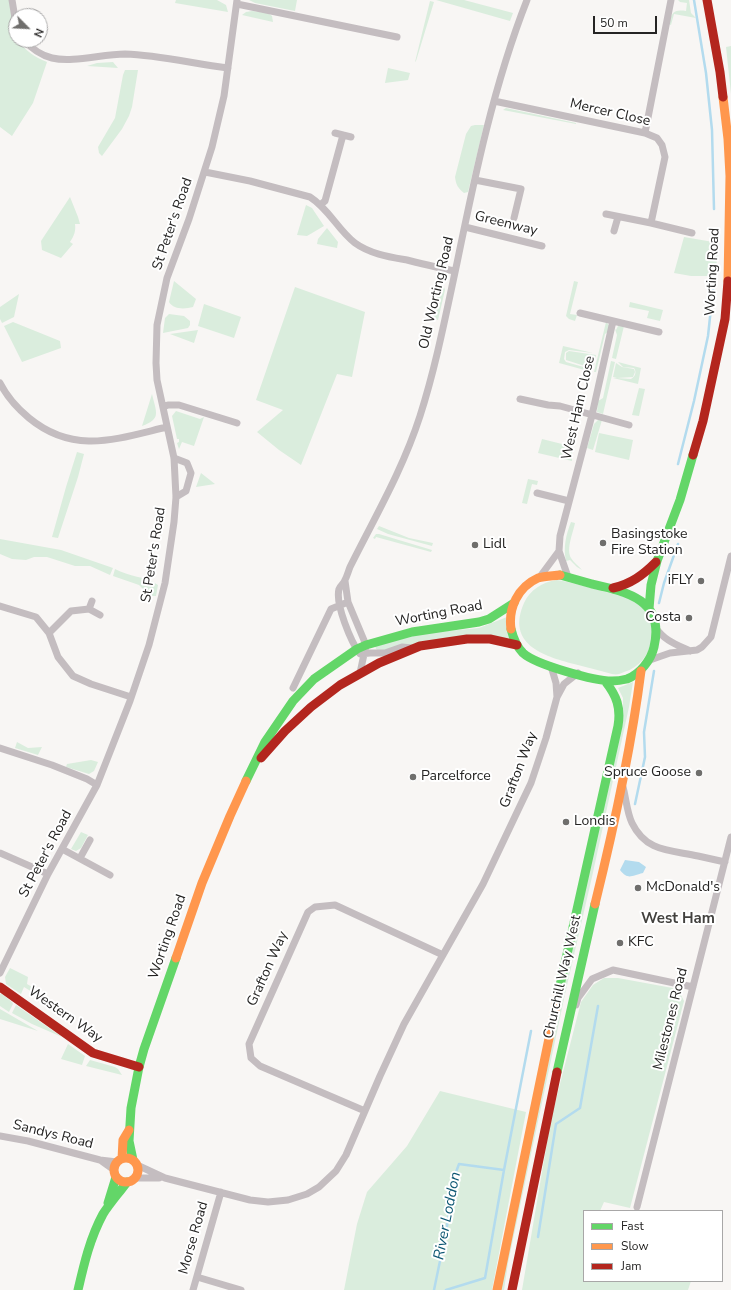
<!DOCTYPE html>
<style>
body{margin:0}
#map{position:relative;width:731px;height:1290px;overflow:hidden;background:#f8f6f4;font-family:"Nunito Sans",sans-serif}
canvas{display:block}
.legend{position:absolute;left:583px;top:1210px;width:140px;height:72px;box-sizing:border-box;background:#fff;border:1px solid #a8a7a7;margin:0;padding:5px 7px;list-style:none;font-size:12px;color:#252423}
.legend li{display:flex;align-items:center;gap:8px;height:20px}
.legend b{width:20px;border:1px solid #a8a7a7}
.north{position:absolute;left:8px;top:8px;width:40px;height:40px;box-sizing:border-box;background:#fff;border:1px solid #a8a7a7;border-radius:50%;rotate:114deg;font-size:11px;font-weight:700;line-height:16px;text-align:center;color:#252423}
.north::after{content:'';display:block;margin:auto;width:14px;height:18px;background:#6f6e6c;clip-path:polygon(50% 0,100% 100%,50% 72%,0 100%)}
.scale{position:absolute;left:593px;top:16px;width:64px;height:18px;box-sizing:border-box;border:2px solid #252423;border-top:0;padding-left:5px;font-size:12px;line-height:14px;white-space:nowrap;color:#252423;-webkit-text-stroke:3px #fff;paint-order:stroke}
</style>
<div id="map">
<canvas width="731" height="1290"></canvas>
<ul class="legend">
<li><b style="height:5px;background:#63d668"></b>Fast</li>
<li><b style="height:5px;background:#ff974d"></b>Slow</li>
<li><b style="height:5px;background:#b3261e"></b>Jam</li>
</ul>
<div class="north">N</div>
<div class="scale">50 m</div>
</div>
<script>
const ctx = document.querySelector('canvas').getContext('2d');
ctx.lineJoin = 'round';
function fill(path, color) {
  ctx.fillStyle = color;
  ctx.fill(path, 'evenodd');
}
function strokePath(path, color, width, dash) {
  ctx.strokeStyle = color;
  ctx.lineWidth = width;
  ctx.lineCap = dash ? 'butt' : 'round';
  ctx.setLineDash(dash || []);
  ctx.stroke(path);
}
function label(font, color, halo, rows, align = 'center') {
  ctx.font = font + ' "Nunito Sans",sans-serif';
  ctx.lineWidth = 4;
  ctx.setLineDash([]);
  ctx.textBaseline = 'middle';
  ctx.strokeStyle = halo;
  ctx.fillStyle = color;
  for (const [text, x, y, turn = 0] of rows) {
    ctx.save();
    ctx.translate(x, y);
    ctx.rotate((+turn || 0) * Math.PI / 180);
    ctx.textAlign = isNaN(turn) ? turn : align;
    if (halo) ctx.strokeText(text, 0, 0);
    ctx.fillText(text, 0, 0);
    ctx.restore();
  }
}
fill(new Path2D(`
 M 0,0 L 9,0 L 16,40 L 18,40 C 26,51 34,57 47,62 L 33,103 L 12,136 L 0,127 Z
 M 176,0 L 217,0 L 226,5 L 228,12 L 175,3 Z
 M 249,0 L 297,0 L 295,11 L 255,3 Z
 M 436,0 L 464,0 L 513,13 L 510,21 Z
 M 678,0 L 689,0 L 691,13 L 696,18 L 674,14 L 671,25 L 669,24 C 671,13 674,9 686,11 L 687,3 L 680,2 Z
 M 430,1 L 434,2 L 416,61 L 415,62 Z
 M 252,11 L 268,13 L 272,16 L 273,22 L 242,15 L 246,12 Z
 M 731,46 L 731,94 L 726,47 Z
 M 113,62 L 118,68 L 87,66 L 97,63 Z
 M 388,68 L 410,73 L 408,80 L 385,83 Z
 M 125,70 L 138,70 L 132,107 L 129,116 L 122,129 L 102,156 L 99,153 L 98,147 L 115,118 L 123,75 Z
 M 506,108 L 576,123 L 576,124 L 503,110 Z
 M 475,125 L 484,125 L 468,192 L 464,193 C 458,188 456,185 455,177 L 466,134 L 471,126 Z
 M 70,197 L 78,217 L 80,224 L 75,224 C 76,231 74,236 70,242 L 73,244 L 61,258 L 42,250 L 41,241 Z
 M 306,205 L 312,208 L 324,226 L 307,236 L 297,235 Z
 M 327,228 L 338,242 L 337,248 L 317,244 L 318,239 Z
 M 684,237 L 719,243 L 715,276 L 691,276 L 674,273 Z
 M 439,278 L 443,284 L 445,290 L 438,320 L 432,318 L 440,285 Z
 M 174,281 L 196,299 L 193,307 C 185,309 174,310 169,302 Z
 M 574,281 L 578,282 L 570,314 L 577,315 L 575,321 L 569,319 L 566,316 Z
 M 295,287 L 365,312 L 352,377 L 337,374 L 301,465 L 279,450 L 257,432 L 283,410 L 256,400 Z
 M 19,294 L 14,317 L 2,323 L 0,319 L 0,307 Z
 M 630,302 L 663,310 L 660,321 L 647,318 L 649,311 L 629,307 Z
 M 204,304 L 241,317 L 234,338 L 198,326 Z
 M 169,314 L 184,316 L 190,321 L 190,325 L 188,328 L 163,333 L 165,318 Z
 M 13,322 L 60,341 L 61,348 L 22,362 L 4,326 Z
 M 606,322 L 609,325 L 609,331 L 605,334 L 596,372 L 594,372 Z
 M 618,326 L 624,326 L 616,359 L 612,358 L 617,335 L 615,329 L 616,330 Z
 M 198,330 L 194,343 L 170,334 Z
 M 563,346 L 593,353 L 569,350 L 565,352 L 564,359 L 566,362 L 587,368 L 592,372 L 559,363 Z
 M 569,351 L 596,355 L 593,370 L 588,367 L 566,360 L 566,353 Z
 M 611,361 L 615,362 L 603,414 L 597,412 L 598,401 L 603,398 Z
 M 618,362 L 641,368 L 638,384 L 613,378 L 617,378 L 613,377 L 616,363 L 622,367 L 634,369 L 635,372 L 633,377 L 617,378 L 631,379 C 635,377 637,372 634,368 L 623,367 Z
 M 639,388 L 645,389 L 639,416 L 632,415 Z
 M 152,394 C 156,412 162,419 142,426 Z
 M 176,411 L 200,419 L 204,417 L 194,446 L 182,442 L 179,449 L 177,443 L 179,442 L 179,439 L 177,439 L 172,416 Z
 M 598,420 L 602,420 L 593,450 L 587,448 L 594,424 Z
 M 599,433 L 633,440 L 629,460 L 595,452 Z
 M 542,439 L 574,447 L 572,452 L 572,461 L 538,453 Z
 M 77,452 L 84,454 L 78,477 L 58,538 L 52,537 L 66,487 Z
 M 201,473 L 215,484 L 196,487 Z
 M 528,479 L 538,481 L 537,485 L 532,484 L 527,504 L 522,503 Z
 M 571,522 L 575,523 C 573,533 566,549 571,558 C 574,563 579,566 582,570 L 577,567 L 570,560 L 566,561 C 563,547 566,535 571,522 Z
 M 379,526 L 409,538 L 433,543 L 432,546 L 388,534 L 377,529 Z
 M 376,534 L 379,534 L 432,550 L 431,552 L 376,537 L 375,539 L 373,538 Z
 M 0,539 L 61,550 L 113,568 L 110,575 L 90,566 L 75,566 L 47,557 L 34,557 L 26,560 L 12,559 L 0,554 Z
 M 115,569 C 129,577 145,576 158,585 L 156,596 L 150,596 L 139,585 L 113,576 Z
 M 557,580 C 576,583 594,589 613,594 C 619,596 628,597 634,600 C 662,618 656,663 624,672 C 620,674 617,675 612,674 C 600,671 587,667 574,664 C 543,656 506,644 524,603 C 530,590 542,582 557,580 Z
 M 507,617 L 511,638 L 379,651 L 376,649 L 375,646 L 416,634 L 479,628 Z
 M 633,682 L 629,707 L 592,877 L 565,994 L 508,1263 L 504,1290 L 500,1290 L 623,711 L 623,698 L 618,688 Z
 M 17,742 L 28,748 L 42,747 L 38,755 L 15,748 Z
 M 91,760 L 98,762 L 94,771 L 89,774 L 66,767 L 67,764 Z
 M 81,832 L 88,835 L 81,848 L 76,851 L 71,849 Z
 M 10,968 L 28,977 L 27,984 L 39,991 L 37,995 L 24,987 L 21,994 L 6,984 L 5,977 Z
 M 604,978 L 618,978 L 678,989 L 684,1001 L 630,1208 L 604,1202 L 600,1211 L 584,1211 L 584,1281 L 691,1281 L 688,1290 L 522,1290 L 551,1119 L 581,1002 L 593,985 Z
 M 0,994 L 2,994 L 12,1002 L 13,1004 L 9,1012 L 0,1006 Z
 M 16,1005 L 62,1037 L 32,1024 L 12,1013 Z
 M 0,1009 L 38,1031 L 0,1019 Z
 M 68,1044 L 85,1056 L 82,1065 L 61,1059 Z
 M 90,1060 L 115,1067 L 118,1069 L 122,1075 L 86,1066 Z
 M 440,1091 L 526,1112 L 492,1290 L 344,1290 L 357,1224 L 367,1192 L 407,1146 Z`), '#daeddd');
fill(new Path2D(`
 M 625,860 L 639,862 L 646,867 L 643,873 C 631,876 628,880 620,870 Z`), '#b3dbee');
strokePath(new Path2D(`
 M 694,0 L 706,73 L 712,130 L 714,209
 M 678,464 L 694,401 L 708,336 L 713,289
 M 659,603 L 664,583 L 678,544
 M 635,804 L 645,757 L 644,732 L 654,671
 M 538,1237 L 556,1124 L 580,1108 L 598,1006
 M 434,1290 L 446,1232 L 455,1175 L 459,1164 L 504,1170
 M 446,1290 L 485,1278 L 504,1170 L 531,1031`), '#b3dbee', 2.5);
strokePath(new Path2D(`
 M 12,0 L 16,24
 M 237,4 L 397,37
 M 24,40 C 31,48 40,55 52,58 C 73,63 102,54 125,54 C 160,55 194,64 228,68
 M 494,101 L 645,133 L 657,138 L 662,145 L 665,157 L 651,223
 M 335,133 L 351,137
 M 645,133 L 671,0
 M 205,172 L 250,181 L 310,197 C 329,209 338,230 355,243 C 370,254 390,257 407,260 C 423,264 439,268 455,271
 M 475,180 L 521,189 L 514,218
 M 320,205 L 325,201 L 343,135
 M 606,214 L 651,223 L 692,233
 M 465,227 L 542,246
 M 614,231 L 618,217
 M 580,313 L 659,332
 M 0,383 C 7,397 17,408 29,418 C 74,455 116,439 167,427
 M 520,399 L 548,405 L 560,406 L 629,425
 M 163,407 L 168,405 L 179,405 L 237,423
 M 174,458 L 187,463 L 191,473 L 186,491 L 176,497
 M 537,493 L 569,501
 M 568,577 L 559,551 L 560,536 L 592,415 L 613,321
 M 539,578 L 559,551
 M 345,581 L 348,602 L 366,645 L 360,673
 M 92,601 L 89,609 L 100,615
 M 0,606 L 36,617 L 49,633 L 58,657 L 73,676 L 91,684 L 131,697
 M 655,627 C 665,641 675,644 690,651
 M 49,633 L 71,611 L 89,609
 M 412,648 L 402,647 L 385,653 L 370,653 L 360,654 C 351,642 335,604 339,589 C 340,586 343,584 344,582 C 347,577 348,572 350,567 C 375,517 403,469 420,416 C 436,366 446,314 457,263 C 475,175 494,84 527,0
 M 650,660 L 670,653 L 697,650 L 702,647 L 711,637 L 731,556
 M 551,666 L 556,683 L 557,697
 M 293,688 L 331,609 L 348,602
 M 0,748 L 52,765 L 87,779 L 97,785
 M 623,787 C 626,798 627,813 632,823 C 646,852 670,850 698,856 C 707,858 716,860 725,862
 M 62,849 L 110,875
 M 0,853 L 48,874
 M 80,858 L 90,840
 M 0,973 L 48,874 L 97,785 L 130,701 L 149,645 L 165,583 L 174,522 L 176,497 L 174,458 L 157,380 L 156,363 L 157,325 L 167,278 L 189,219 L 212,147 L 224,96 L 237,0
 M 576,1005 L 578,998 L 592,979 L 613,970 L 693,987
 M 365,1111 L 260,1066 L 251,1058 L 249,1044 L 308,912 L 315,907 L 335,905 L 443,955
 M 0,1136 L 28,1141 L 100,1160 L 117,1162
 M 100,1160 L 114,1170
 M 137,1165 L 165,1178 L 250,1200 L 268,1202 L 288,1200 L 307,1194 L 319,1187 L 336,1171 L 346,1155 L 380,1076 L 404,1024 L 483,884 L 520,806 L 531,783 L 546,738 L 557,697 L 564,684 L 578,673
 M 135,1178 L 159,1178
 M 637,1207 L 731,837
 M 197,1277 L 241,1290
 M 193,1290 L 221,1192`), '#c4bdc0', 7);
strokePath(new Path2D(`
 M 649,609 L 651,585 L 657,561 L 680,500 L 693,455
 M 511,629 C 513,637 517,647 523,653 C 536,665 595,681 612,681 C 617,681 623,680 627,679 C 640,674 651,660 654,647 C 665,600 628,592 592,584 C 581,581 571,578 560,575
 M 246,781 L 265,742 L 293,701 L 314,679 L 357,649 L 366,645 L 412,632 L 479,622 L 489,619 L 514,603
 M 559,990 L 618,726 C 621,708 617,696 605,681
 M 557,1072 L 595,904
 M 133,1160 L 129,1141 L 131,1108 L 139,1067 L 144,1049 L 176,958
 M 108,1203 L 116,1177
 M 78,1290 C 84,1264 90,1238 103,1214 C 110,1203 119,1193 127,1182`), '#63d668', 9);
strokePath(new Path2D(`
 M 723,97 L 728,139 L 730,176 L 728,281
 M 511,629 C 508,608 518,587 538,578 C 545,576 553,576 560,575
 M 595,904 C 614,827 631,750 641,671
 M 176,958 L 202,883 L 230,816 L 246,781
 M114 1170a12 12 0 1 1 24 0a12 12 0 1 1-24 0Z
 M 122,1159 L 123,1140 L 129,1130
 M 497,1290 L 559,990`), '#ff974d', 9);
strokePath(new Path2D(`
 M 707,0 L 720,72 L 723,97
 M 693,455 L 703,421 L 725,319 L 728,281
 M 613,588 C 631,584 643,575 656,562
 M 261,758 L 285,731 L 311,707 L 340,685 L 379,663 L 420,646 L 467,639 L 490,639 L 517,645
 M 0,987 L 93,1053 L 139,1067
 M 512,1290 L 557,1072`), '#b3261e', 9);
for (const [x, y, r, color] of [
 [603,543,4,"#6f6e6c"],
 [475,545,4,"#6f6e6c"],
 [701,581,4,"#6f6e6c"],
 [689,618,4,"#6f6e6c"],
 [699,773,4,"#6f6e6c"],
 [413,777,4,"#6f6e6c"],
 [566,822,4,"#6f6e6c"],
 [638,888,4,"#6f6e6c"],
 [620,943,4,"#6f6e6c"]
]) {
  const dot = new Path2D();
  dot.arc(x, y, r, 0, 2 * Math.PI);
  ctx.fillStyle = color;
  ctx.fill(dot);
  strokePath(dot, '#fff', 1.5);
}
label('14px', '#252423', '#fff', [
 ["Mercer Close",610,113,13],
 ["St Peter's Road",173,224,-71],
 ["Greenway",506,224,14],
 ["Worting Road",713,272,-87],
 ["Old Worting Road",437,293,-77],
 ["West Ham Close",579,408,-77],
 ["St Peter's Road",154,555,-81],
 ["Worting Road",439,614,-11],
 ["Grafton Way",519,770,-69],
 ["St Peter's Road",46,854,-62],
 ["Worting Road",168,937,-71],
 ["Grafton Way",268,969,-66],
 ["Churchill Way West",563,977,-77],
 ["Western Way",65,1015,35],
 ["Milestones Road",671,1019,-76],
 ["Sandys Road",53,1135,14],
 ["Morse Road",194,1238,-74]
]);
label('14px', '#252423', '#fff', [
 ["Basingstoke",611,535],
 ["Fire Station",611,551],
 ["Lidl",483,545],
 ["iFLY",693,581,"right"],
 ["Costa",681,618,"right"],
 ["Spruce Goose",691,773,"right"],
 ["Parcelforce",421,777],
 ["Londis",574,822],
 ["McDonald's",646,888],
 ["KFC",628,943]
], 'left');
label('bold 15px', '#42413e', '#fff', [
 ["West Ham",678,919]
]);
label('italic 15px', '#0d5773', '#fff', [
 ["River Loddon",448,1216,-79]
]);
</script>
